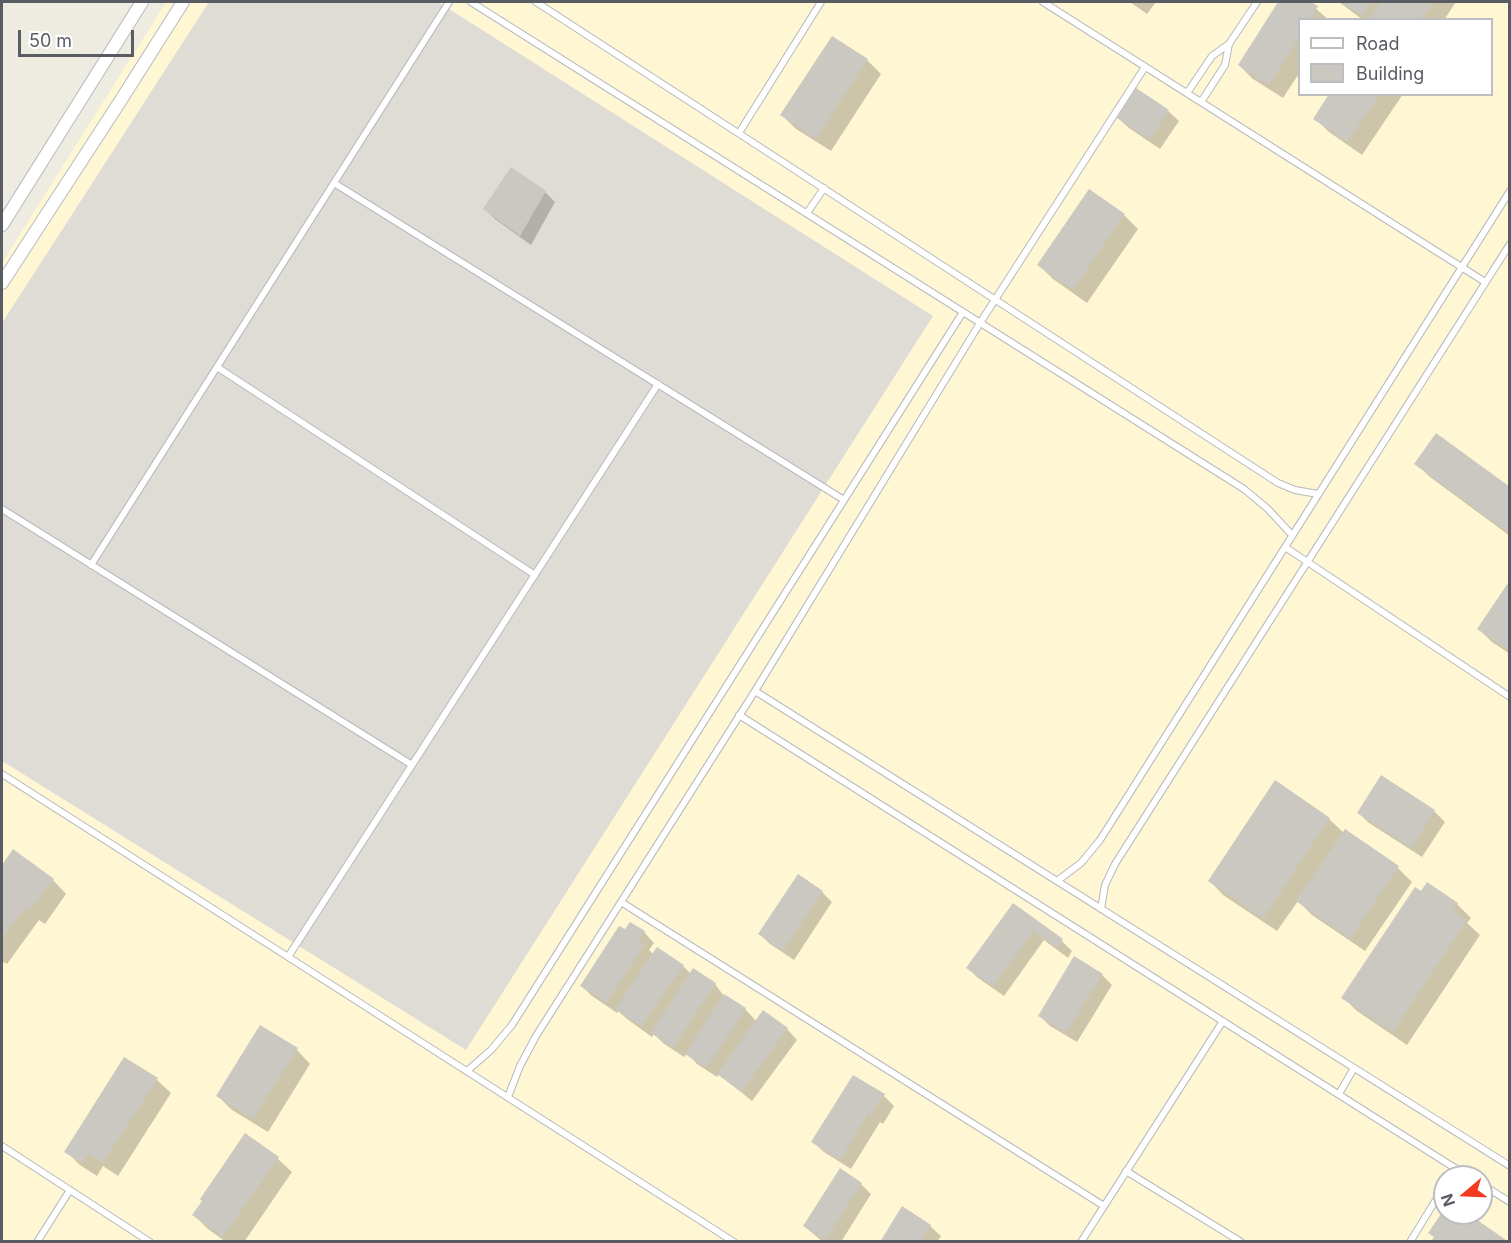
<!DOCTYPE html>
<style>
body{margin:0}
#map{position:relative;width:1511px;height:1243px;overflow:hidden;background:#eeebe1;font-family:Inter,sans-serif}
canvas{display:block}
.frame{position:absolute;inset:0;border:3px solid #595d63;pointer-events:none}
.legend{position:absolute;left:1298px;top:18px;width:195px;height:78px;box-sizing:border-box;background:#fff;border:2px solid #bdbec1;margin:0;padding:8px 10px;list-style:none;font-size:18px;color:#595d63}
.legend li{display:flex;align-items:center;gap:12px;height:30px}
.legend b{width:30px;border:2px solid #bdbec1}
.north{position:absolute;left:1433px;top:1165px;width:60px;height:60px;box-sizing:border-box;background:#fff;border:2px solid #bdbec1;border-radius:50%;rotate:251deg;font-size:16px;font-weight:700;line-height:24px;text-align:center;color:#595d63}
.north::after{content:'';display:block;margin:auto;width:21px;height:27px;background:#f43a20;clip-path:polygon(50% 0,100% 100%,50% 72%,0 100%)}
.scale{position:absolute;left:18px;top:30px;width:116px;height:27px;box-sizing:border-box;border:3px solid #595d63;border-top:0;padding-left:8px;font-size:18px;line-height:21px;white-space:nowrap;color:#595d63;-webkit-text-stroke:4px #fff;paint-order:stroke}
</style>
<div id="map">
<canvas width="1511" height="1243"></canvas>
<div class="frame"></div>
<ul class="legend">
<li><b style="height:8px;background:#fff"></b>Road</li>
<li><b style="height:16px;background:#cac8c0"></b>Building</li>
</ul>
<div class="north">N</div>
<div class="scale">50 m</div>
</div>
<script>
const ctx = document.querySelector('canvas').getContext('2d');
ctx.lineJoin = 'round';
function fill(path, color) {
  ctx.fillStyle = color;
  ctx.fill(path, 'evenodd');
}
function strokePath(path, color, width, dash) {
  ctx.strokeStyle = color;
  ctx.lineWidth = width;
  ctx.lineCap = dash ? 'butt' : 'round';
  ctx.setLineDash(dash || []);
  ctx.stroke(path);
}
fill(new Path2D(`
 M 166,2 L 1509,2 L 1509,1241 L 2,1241 L 2,263 ZM 1300,20 L 1492,20 L 1492,94 L 1300,94 ZM 1445,1177 L 1481,1177 L 1481,1213 L 1445,1213 Z`), '#fff7d4');
fill(new Path2D(`
 M 209,2 L 438,2 L 933,316 L 466,1050 L 2,761 L 2,323 Z`), '#dedcd5');
fill(new Path2D(`
 M 1130,2 L 1156,2 L 1147,14 Z
 M 1279,2 L 1308,2 L 1329,20 L 1300,20 L 1300,72 L 1283,98 L 1253,79 L 1239,65 Z
 M 1339,2 L 1456,2 L 1444,20 L 1363,20 Z
 M 833,38 L 867,60 L 881,74 L 831,151 L 796,129 L 782,115 Z
 M 1137,90 L 1168,111 L 1179,121 L 1160,149 L 1129,128 L 1118,118 Z
 M 1331,94 L 1403,94 L 1362,155 L 1329,132 L 1315,118 Z
 M 545,192 L 555,202 L 531,245 L 495,219 L 485,209 Z
 M 1124,215 L 1138,229 L 1087,303 L 1053,279 L 1039,265 Z
 M 1416,463 L 1510,489 L 1510,536 L 1430,477 Z
 M 1510,582 L 1510,654 L 1492,642 L 1479,629 Z
 M 1381,777 L 1434,811 L 1445,822 L 1422,857 L 1369,823 L 1359,813 Z
 M 1329,819 L 1344,833 L 1345,832 L 1398,868 L 1412,882 L 1365,951 L 1312,915 L 1298,901 L 1277,931 L 1223,895 L 1210,881 Z
 M 13,851 L 53,880 L 66,894 L 45,924 L 39,920 L 7,964 L 4,962 L 2,965 L 2,867 Z
 M 822,892 L 832,902 L 794,960 L 770,944 L 760,934 Z
 M 1457,904 L 1471,918 L 1467,923 L 1480,935 L 1407,1045 L 1357,1011 L 1343,997 Z
 M 1013,905 L 1062,941 L 1072,951 L 1068,958 L 1044,940 L 1004,996 L 978,978 L 968,968 Z
 M 626,931 L 644,932 L 654,943 L 649,950 L 654,955 L 683,966 L 691,974 L 715,984 L 724,996 L 745,1009 L 757,1022 L 787,1029 L 797,1040 L 752,1101 L 719,1074 L 717,1077 L 697,1064 L 687,1053 L 684,1057 L 663,1043 L 654,1034 L 652,1037 L 627,1019 L 618,1011 L 617,1013 L 592,996 L 582,986 Z
 M 1102,975 L 1112,985 L 1077,1042 L 1050,1026 L 1040,1016 Z
 M 297,1050 L 310,1064 L 268,1132 L 232,1110 L 218,1096 Z
 M 157,1080 L 171,1093 L 118,1176 L 103,1166 L 97,1176 L 80,1165 L 66,1151 Z
 M 884,1096 L 894,1106 L 883,1124 L 880,1122 L 851,1169 L 824,1152 L 813,1142 Z
 M 246,1135 L 278,1159 L 292,1172 L 244,1242 L 226,1242 L 208,1229 L 194,1215 Z
 M 861,1184 L 871,1194 L 841,1242 L 823,1242 L 804,1226 Z
 M 930,1226 L 941,1236 L 937,1242 L 882,1242 Z`), '#0003');
fill(new Path2D(`
 M 1278,2 L 1311,2 L 1318,6 L 1310,20 L 1300,20 L 1300,36 L 1269,86 L 1238,65 Z
 M 1340,2 L 1372,2 L 1363,16 Z
 M 1380,2 L 1433,2 L 1421,20 L 1369,20 Z
 M 832,36 L 868,59 L 816,139 L 780,115 Z
 M 1136,88 L 1169,110 L 1150,140 L 1117,118 Z
 M 1329,94 L 1380,94 L 1347,142 L 1313,119 Z
 M 511,167 L 546,191 L 520,236 L 483,209 Z
 M 1089,189 L 1125,214 L 1073,290 L 1037,265 Z
 M 1436,433 L 1510,487 L 1510,534 L 1414,464 Z
 M 1510,580 L 1510,651 L 1477,629 Z
 M 1381,775 L 1435,810 L 1411,848 L 1357,813 Z
 M 1275,780 L 1330,818 L 1263,919 L 1208,881 Z
 M 1345,829 L 1399,866 L 1350,939 L 1296,901 Z
 M 13,849 L 54,879 L 30,911 L 25,907 L 2,939 L 2,865 Z
 M 798,874 L 823,891 L 783,951 L 758,934 Z
 M 1427,882 L 1458,903 L 1453,911 L 1467,920 L 1393,1032 L 1341,998 L 1415,887 L 1421,891 Z
 M 1013,903 L 1063,939 L 1057,948 L 1033,931 L 993,987 L 966,968 Z
 M 630,922 L 645,931 L 639,940 L 645,944 L 606,1003 L 580,986 L 619,926 L 625,929 Z
 M 657,947 L 684,965 L 641,1027 L 615,1009 Z
 M 1074,956 L 1103,974 L 1066,1033 L 1038,1016 Z
 M 693,968 L 716,983 L 673,1048 L 651,1033 Z
 M 724,994 L 746,1008 L 706,1068 L 685,1054 Z
 M 763,1010 L 788,1028 L 741,1092 L 717,1074 Z
 M 260,1025 L 298,1048 L 253,1119 L 216,1096 Z
 M 124,1057 L 158,1078 L 103,1163 L 88,1154 L 82,1163 L 64,1152 Z
 M 853,1075 L 885,1094 L 872,1115 L 869,1113 L 840,1160 L 811,1142 Z
 M 245,1133 L 279,1157 L 223,1237 L 192,1215 L 202,1201 L 200,1199 Z
 M 840,1168 L 862,1183 L 825,1241 L 803,1226 Z
 M 902,1206 L 931,1225 L 921,1242 L 880,1242 Z
 M 1445,1208 L 1445,1213 L 1467,1213 L 1509,1242 L 1435,1242 L 1432,1240 L 1434,1237 L 1428,1233 Z`), '#cac8c0');
const service = new Path2D(`
 M 471,2 L 1244,489 L 1268,509 L 1292,535
 M 536,2 L 1278,483 L 1295,490 L 1318,494
 M 1043,2 L 1485,282
 M 1187,93 L 1212,56 L 1229,44 L 1257,2
 M 1201,102 L 1225,65 L 1229,44
 M 739,133 L 821,2
 M 334,183 L 844,500
 M 807,213 L 824,188
 M 217,367 L 535,575
 M 2,509 L 412,765
 M 1285,547 L 1510,697
 M 91,565 L 449,2
 M 755,691 L 1510,1166
 M 739,715 L 1469,1177
 M 2,774 L 734,1242
 M 1057,881 L 1081,863 L 1100,840 L 1510,191
 M 621,902 L 1104,1206
 M 1101,909 L 1105,885 L 1115,864 L 1510,244
 M 288,957 L 658,384
 M 467,1071 L 491,1050 L 512,1025 L 963,312
 M 1339,1094 L 1354,1068
 M 508,1097 L 520,1066 L 536,1036 L 755,691 L 980,323 L 1145,67
 M 2,1146 L 150,1242
 M 1126,1171 L 1241,1242
 M 1450,1177 L 1456,1168
 M 1481,1184 L 1510,1202
 M 37,1242 L 70,1190
 M 1081,1242 L 1223,1021
 M 1410,1242 L 1445,1185`);
const minor = new Path2D(`
 M 2,225 L 142,2
 M 2,283 L 121,100 L 183,2`);
strokePath(service, '#b6b9be', 8);
strokePath(minor, '#b6b9be', 14);
strokePath(service, '#fff', 6);
strokePath(minor, '#fff', 12);
</script>
